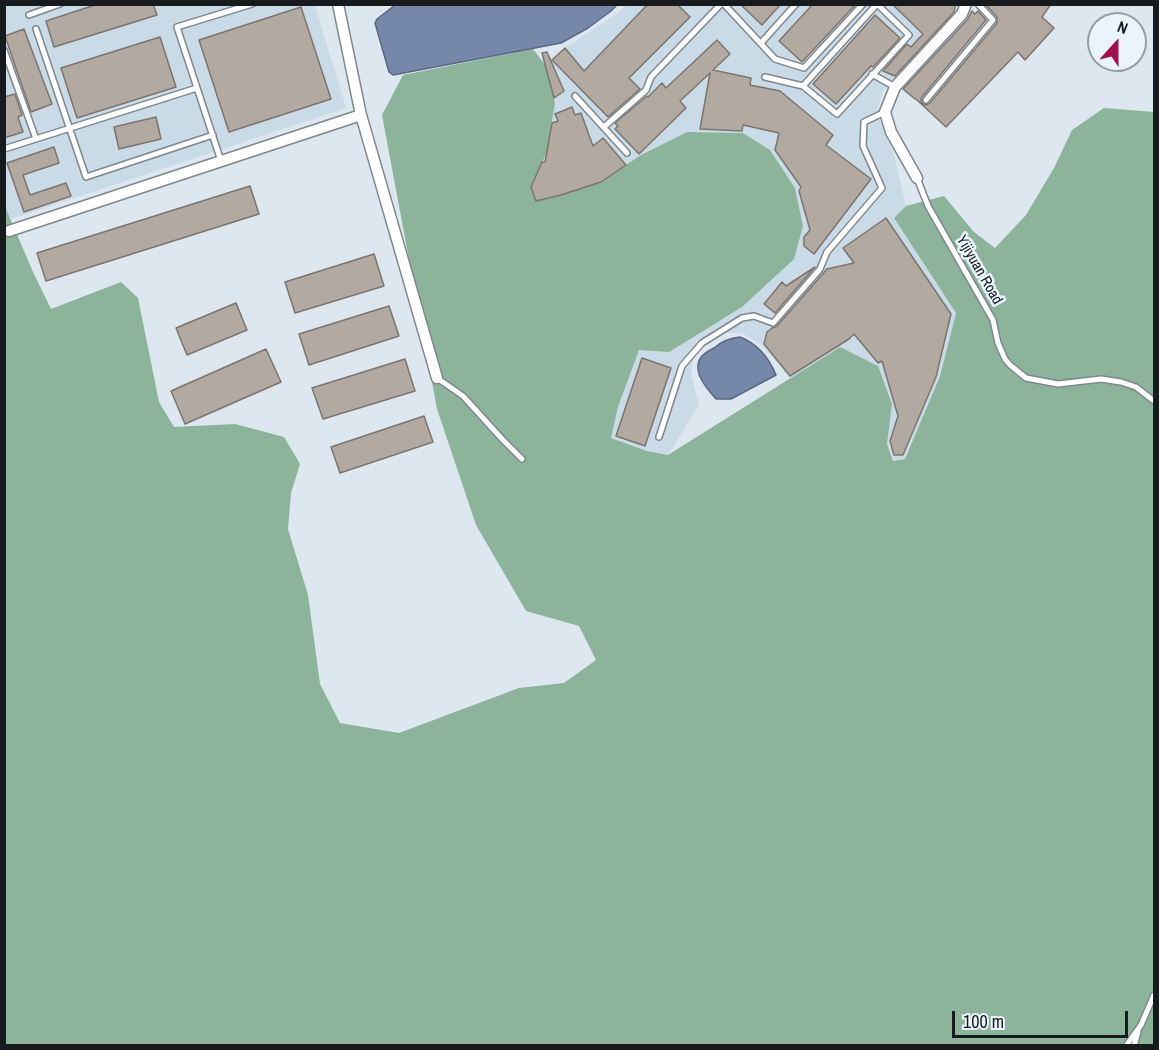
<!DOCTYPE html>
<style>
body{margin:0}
#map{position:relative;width:1159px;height:1050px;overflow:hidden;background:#dde7ef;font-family:"Archivo Narrow",sans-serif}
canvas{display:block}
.frame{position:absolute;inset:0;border:6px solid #181b1e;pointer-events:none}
.north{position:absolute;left:1087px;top:12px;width:60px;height:60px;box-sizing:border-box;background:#eaf4fc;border:2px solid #969da3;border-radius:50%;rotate:21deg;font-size:16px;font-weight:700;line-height:24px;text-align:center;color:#181b1e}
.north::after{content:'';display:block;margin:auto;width:21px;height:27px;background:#a30f4f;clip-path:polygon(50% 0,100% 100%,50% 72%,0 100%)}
.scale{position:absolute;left:952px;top:1011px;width:176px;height:27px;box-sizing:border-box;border:3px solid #181b1e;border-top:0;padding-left:8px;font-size:18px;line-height:21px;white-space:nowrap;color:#181b1e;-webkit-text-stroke:4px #eaf4fc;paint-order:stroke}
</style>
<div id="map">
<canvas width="1159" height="1050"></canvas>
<div class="frame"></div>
<div class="north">N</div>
<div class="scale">100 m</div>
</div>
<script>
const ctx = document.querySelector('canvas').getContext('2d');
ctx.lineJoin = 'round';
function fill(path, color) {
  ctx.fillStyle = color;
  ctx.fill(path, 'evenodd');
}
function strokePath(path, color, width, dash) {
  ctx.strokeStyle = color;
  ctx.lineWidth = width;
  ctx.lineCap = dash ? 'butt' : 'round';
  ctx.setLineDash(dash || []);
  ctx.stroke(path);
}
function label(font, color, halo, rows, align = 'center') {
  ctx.font = font + ' "Archivo Narrow",sans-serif';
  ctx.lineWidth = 5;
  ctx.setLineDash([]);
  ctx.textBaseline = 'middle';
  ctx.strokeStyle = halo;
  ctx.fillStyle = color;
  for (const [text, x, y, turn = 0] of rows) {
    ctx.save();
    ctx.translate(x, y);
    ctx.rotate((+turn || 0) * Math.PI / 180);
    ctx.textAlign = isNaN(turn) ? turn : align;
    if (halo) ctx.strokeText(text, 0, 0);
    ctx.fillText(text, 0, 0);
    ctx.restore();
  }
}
fill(new Path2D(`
 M 4,5 L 315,5 L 346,108 L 11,219 L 4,204 Z
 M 627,5 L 956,5 L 953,14 L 882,92 L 877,113 L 894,155 L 906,206 L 894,218 L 956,313 L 940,376 L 905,459 L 893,461 L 887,444 L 892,404 L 840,347 L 790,378 L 762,345 L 742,333 L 724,333 L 704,346 L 693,359 L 691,374 L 699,405 L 668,455 L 647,451 L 610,438 L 618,407 L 639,350 L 803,226 L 795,188 L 770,150 L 743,133 L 687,132 L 641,155 L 600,182 L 536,201 L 531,187 L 546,154 L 555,104 L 546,66 L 565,48 L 615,15 Z`), '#cadbe8');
fill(new Path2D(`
 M 533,49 L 546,66 L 555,104 L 546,154 L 531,187 L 600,182 L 641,155 L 687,132 L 743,133 L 770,150 L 795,188 L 803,226 L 794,259 L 742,307 L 669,352 L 639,350 L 618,407 L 611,438 L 647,451 L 668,455 L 840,347 L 878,366 L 892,404 L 887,444 L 893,461 L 905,459 L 940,376 L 956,313 L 894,218 L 906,206 L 944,196 L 974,232 L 995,248 L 1026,215 L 1054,168 L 1072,130 L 1104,108 L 1154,112 L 1154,1045 L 5,1045 L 4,204 L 33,272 L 51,309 L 121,282 L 138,298 L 159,402 L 174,427 L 235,424 L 284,437 L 300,464 L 291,493 L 288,529 L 308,595 L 320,684 L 340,723 L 399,733 L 519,688 L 564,683 L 596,660 L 579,626 L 526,611 L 476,525 L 437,409 L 382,115 L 403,75 Z`), '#8bb49b');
const water = new Path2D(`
 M 395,5 L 395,4 L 617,5 L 611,11 L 588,28 L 561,43 L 393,75 L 389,72 L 375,23 L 377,19 Z
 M 740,337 C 758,344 769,358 776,375 L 731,399 L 716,399 C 707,389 690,370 702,356 C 705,353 710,350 714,348 C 722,341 729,338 740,337 Z`);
fill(water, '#7688aa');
strokePath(water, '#5a6780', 1.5);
const building = new Path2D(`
 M 98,4 L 153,4 L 157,15 L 54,47 L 46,21 Z
 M 648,4 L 677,4 L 690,17 L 629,78 L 640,89 L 608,117 L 552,60 L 565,48 L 584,71 Z
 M 740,4 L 781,4 L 762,25 Z
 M 813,4 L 856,4 L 802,62 L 779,41 Z
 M 892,4 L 956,4 L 954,12 L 895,76 L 883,71 L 907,44 L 911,47 L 923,34 Z
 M 985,4 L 1051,4 L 1042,17 L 1054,28 L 1025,60 L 1018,52 L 946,127 L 916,99 L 915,99 L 903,89 L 968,19 L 972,11 L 975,14 L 978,11 L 986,20 L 922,97 L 921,100 L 922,103 L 926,105 L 930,103 L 997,23 L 997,17 Z
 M 301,7 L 331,99 L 229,132 L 199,40 Z
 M 875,15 L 900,38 L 873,67 L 871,66 L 836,104 L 813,84 Z
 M 24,29 L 52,104 L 31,112 L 5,36 Z
 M 160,37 L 176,87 L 77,118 L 61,68 Z
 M 717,40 L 730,54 L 713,70 L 751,78 L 750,85 L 780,91 L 833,135 L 826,145 L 871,179 L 814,254 L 804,246 L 804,237 L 810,230 L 799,191 L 801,187 L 775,150 L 779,133 L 743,125 L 742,131 L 700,129 L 710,73 L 680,101 L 686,108 L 639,154 L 615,129 L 618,126 L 615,123 L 647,96 L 648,97 L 662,83 L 666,88 Z
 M 547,52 L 564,91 L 554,98 L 542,53 Z
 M 15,94 L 22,115 L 18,117 L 23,132 L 4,138 L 4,97 Z
 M 572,107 L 575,115 L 581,113 L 593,146 L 603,138 L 626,165 L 601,182 L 561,195 L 536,201 L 531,187 L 542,162 L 545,162 L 552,123 L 558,121 L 555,114 Z
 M 156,117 L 161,139 L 119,149 L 114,127 Z
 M 54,147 L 59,163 L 23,175 L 30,195 L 66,183 L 71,196 L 24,212 L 7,163 Z
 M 250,186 L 259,214 L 46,281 L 37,253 Z
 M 886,218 L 951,314 L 936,377 L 903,455 L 894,455 L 890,441 L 898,416 L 882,361 L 878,363 L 854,334 L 849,339 L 790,376 L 764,344 L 767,332 L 772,328 L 777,326 L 827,269 L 854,263 L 843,248 Z
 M 374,254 L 384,286 L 295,313 L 285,282 Z
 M 815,267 L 775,313 L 764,304 L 782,282 L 786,286 Z
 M 236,303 L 247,330 L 187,355 L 176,328 Z
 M 389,306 L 399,336 L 309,365 L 299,334 Z
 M 266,349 L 281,382 L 185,424 L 171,391 Z
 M 642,358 L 671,368 L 645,446 L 616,436 Z
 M 405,359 L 415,391 L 323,419 L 312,388 Z
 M 424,416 L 433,442 L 340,473 L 331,447 Z`);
fill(building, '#b2a9a1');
strokePath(building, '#7c746d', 1.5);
const service = new Path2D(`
 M 724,4 L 775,59 L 804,68 L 863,4
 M 877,4 L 909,35 L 837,114 L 803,86 Z
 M 29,15 L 60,4
 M 36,29 L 86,177 L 213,135
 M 761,43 L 796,4
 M 4,50 L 36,139
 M 872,74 L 895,87
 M 765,77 L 803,86
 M 575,96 L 627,153
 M 926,100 L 993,20 L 978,4
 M 604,127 L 646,90 L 651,77 L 721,4
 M 4,149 L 197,88
 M 221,161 L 177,27 L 252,4
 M 917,178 L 928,206 L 993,320 L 998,343 L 1005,359 L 1010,365 L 1026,378 L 1058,384 L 1101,379 L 1121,382 L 1136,387 L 1154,401
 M 437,378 L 463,396 L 503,440 L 522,459
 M 659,437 L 682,366 L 702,343 L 742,318 L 754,316 L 773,323 L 820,269 L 827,252 L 882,188 L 863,146 L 864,122 L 885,112
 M 1126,1046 L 1141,1025 L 1154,995
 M 1134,1046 L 1138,1032`);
const minor = new Path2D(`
 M 361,115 L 437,378
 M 917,178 L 891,132 L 885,112 L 895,87 L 962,14 L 966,4
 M 9,231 L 361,115 L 338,4`);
strokePath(service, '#7e878e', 8);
strokePath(minor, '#7e878e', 13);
strokePath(service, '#fff', 5);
strokePath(minor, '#fff', 10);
label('15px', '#181b1e', '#eaf4fc', [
 ["Yijiyuan Road",979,270,60]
]);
</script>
